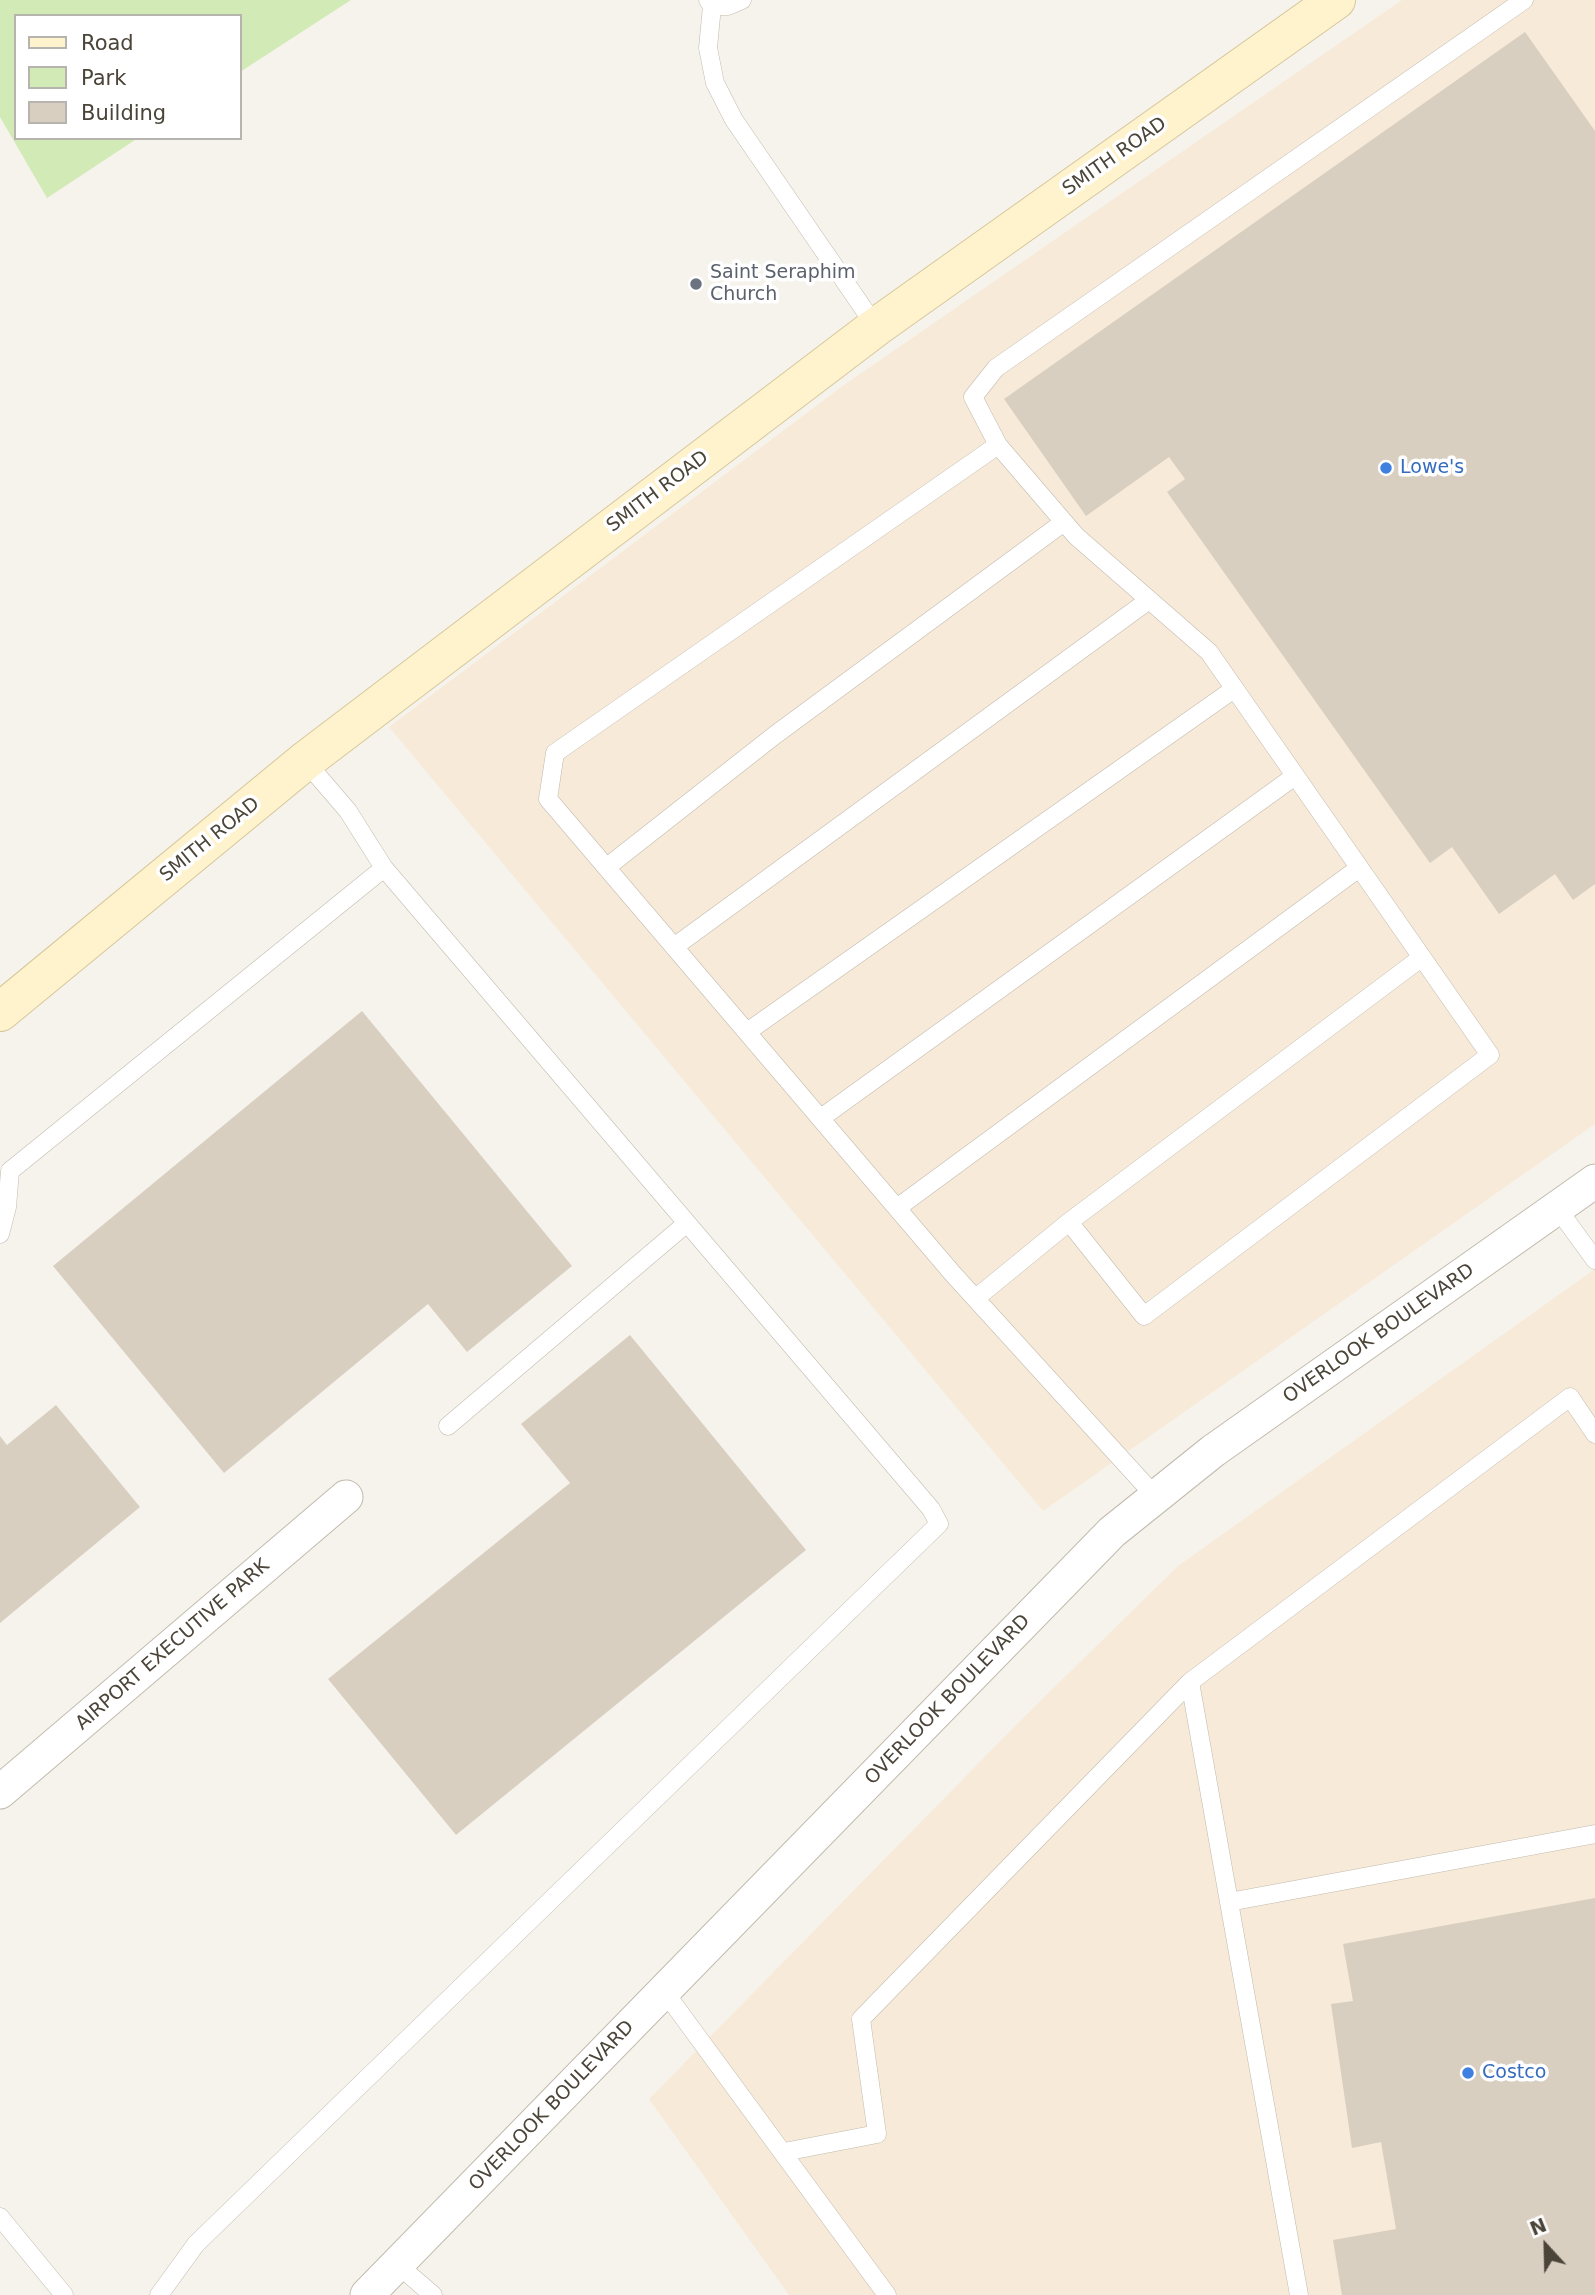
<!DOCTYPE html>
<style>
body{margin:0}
#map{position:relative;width:1595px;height:2295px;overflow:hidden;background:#f6f3ec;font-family:"DejaVu Sans",sans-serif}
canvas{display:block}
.legend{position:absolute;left:14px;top:14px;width:228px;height:126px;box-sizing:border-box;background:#fff;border:2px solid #b7b4b0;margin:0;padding:9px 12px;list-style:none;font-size:21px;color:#4b4439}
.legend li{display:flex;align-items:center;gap:14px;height:35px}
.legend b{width:35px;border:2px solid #b7b4b0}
.north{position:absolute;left:1511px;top:2211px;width:70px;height:70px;-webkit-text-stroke:5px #fff;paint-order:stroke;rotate:338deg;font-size:19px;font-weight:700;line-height:28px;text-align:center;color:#4b4439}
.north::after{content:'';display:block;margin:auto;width:24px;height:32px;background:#4b4439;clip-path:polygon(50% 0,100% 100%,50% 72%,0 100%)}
</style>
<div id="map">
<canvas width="1595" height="2295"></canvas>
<ul class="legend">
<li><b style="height:9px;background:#fff3cd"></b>Road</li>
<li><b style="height:19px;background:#d2eab5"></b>Park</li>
<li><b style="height:19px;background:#d8cfc1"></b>Building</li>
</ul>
<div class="north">N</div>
</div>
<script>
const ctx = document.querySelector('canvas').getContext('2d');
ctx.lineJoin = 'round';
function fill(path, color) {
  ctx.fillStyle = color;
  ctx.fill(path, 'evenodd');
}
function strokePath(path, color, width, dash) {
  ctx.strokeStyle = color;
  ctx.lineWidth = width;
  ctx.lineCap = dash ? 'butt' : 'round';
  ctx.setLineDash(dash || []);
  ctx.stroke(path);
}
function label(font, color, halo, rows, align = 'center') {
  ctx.font = font + ' "DejaVu Sans",sans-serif';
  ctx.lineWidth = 7;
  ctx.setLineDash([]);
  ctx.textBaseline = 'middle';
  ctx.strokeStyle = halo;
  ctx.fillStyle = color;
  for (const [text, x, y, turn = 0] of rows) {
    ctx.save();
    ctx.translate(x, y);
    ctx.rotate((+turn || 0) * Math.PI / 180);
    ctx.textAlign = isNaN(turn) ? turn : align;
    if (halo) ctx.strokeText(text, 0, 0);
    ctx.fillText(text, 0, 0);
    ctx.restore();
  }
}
fill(new Path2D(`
 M 1402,0 L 1595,0 L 1595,1124 L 1043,1511 L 389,727 L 844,385 Z
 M 1595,1269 L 1595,2295 L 789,2295 L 649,2099 L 1021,1720 L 1178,1566 Z`), '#f7ead8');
fill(new Path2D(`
 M 0,0 L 351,0 L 240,72 L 240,16 L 16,16 L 16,138 L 138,138 L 47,198 L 0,117 Z`), '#d2eab5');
fill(new Path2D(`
 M 1525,32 L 1595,131 L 1595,884 L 1573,900 L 1555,874 L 1499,914 L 1452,847 L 1430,863 L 1167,492 L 1185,479 L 1169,457 L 1086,516 L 1004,399 Z
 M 362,1011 L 572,1266 L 467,1352 L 428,1304 L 224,1473 L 53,1266 Z
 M 630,1335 L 806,1550 L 456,1835 L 328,1679 L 570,1483 L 521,1424 Z
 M 56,1405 L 140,1507 L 0,1623 L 0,1436 L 7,1445 Z
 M 1595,1898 L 1595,2295 L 1342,2295 L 1333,2240 L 1396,2229 L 1381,2142 L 1352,2148 L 1331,2004 L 1353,2001 L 1343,1944 Z`), '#d8cfc1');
const lane = new Path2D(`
 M 708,0 L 712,6 L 708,48 L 715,83 L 734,120 L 876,327
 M 712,6 L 728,6 L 742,0
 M 998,445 L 973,397 L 996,368 L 1524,0
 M 305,761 L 348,811 L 384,868
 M 607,867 L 775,735 L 1064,522
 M 674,947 L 1149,600
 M 747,1032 L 1234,689
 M 821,1118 L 1295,776
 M 897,1208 L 1359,868
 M 1557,1208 L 1595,1260
 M 1069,1222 L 1421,958
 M 0,1234 L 7,1207 L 10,1171 L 384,868 L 931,1509 L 939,1524 L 196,2244 L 159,2295
 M 976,1298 L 1069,1222 L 1144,1316 L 1490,1055 L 1209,652 L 1076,536 L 998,445 L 555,753 L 548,799 L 953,1274 L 1155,1496
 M 448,1426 L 687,1223
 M 1595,1434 L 1570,1397 L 1190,1682 L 1229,1902 L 1595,1834
 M 1229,1902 L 1299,2295
 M 664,1991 L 887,2295
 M 784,2152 L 877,2134 L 861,2019 L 1190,1682
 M 0,2217 L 64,2295
 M 397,2264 L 433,2295`);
const street = new Path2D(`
 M 0,1792 L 346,1497
 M 367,2295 L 1112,1532 L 1213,1451 L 1595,1181`);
const secondary = new Path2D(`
 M 0,1012 L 305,761 L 876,327 L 1336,0`);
strokePath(lane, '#c2bbae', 19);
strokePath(street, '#c2bbae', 35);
strokePath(secondary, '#d6c79b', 40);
strokePath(lane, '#fff', 18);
strokePath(street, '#fff', 33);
strokePath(secondary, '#fff3cd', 38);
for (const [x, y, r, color] of [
 [696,284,7,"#6b7280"],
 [1386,468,7,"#3f7fe0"],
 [1468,2073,7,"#3f7fe0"]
]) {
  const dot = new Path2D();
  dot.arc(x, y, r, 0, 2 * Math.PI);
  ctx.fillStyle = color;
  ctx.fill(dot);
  strokePath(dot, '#fff', 2.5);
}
label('19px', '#4b4439', '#fff', [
 ["SMITH ROAD",1115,157,-35],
 ["SMITH ROAD",658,492,-37],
 ["SMITH ROAD",210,840,-39],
 ["OVERLOOK BOULEVARD",1379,1334,-35],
 ["AIRPORT EXECUTIVE PARK",173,1645,-41],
 ["OVERLOOK BOULEVARD",948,1700,-46],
 ["OVERLOOK BOULEVARD",552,2106,-46]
]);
label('19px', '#5b616d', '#fff', [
 ["Saint Seraphim",710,273],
 ["Church",710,295]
], 'left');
label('19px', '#366cbe', '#fff', [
 ["Lowe's",1400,468],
 ["Costco",1482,2073]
], 'left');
</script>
